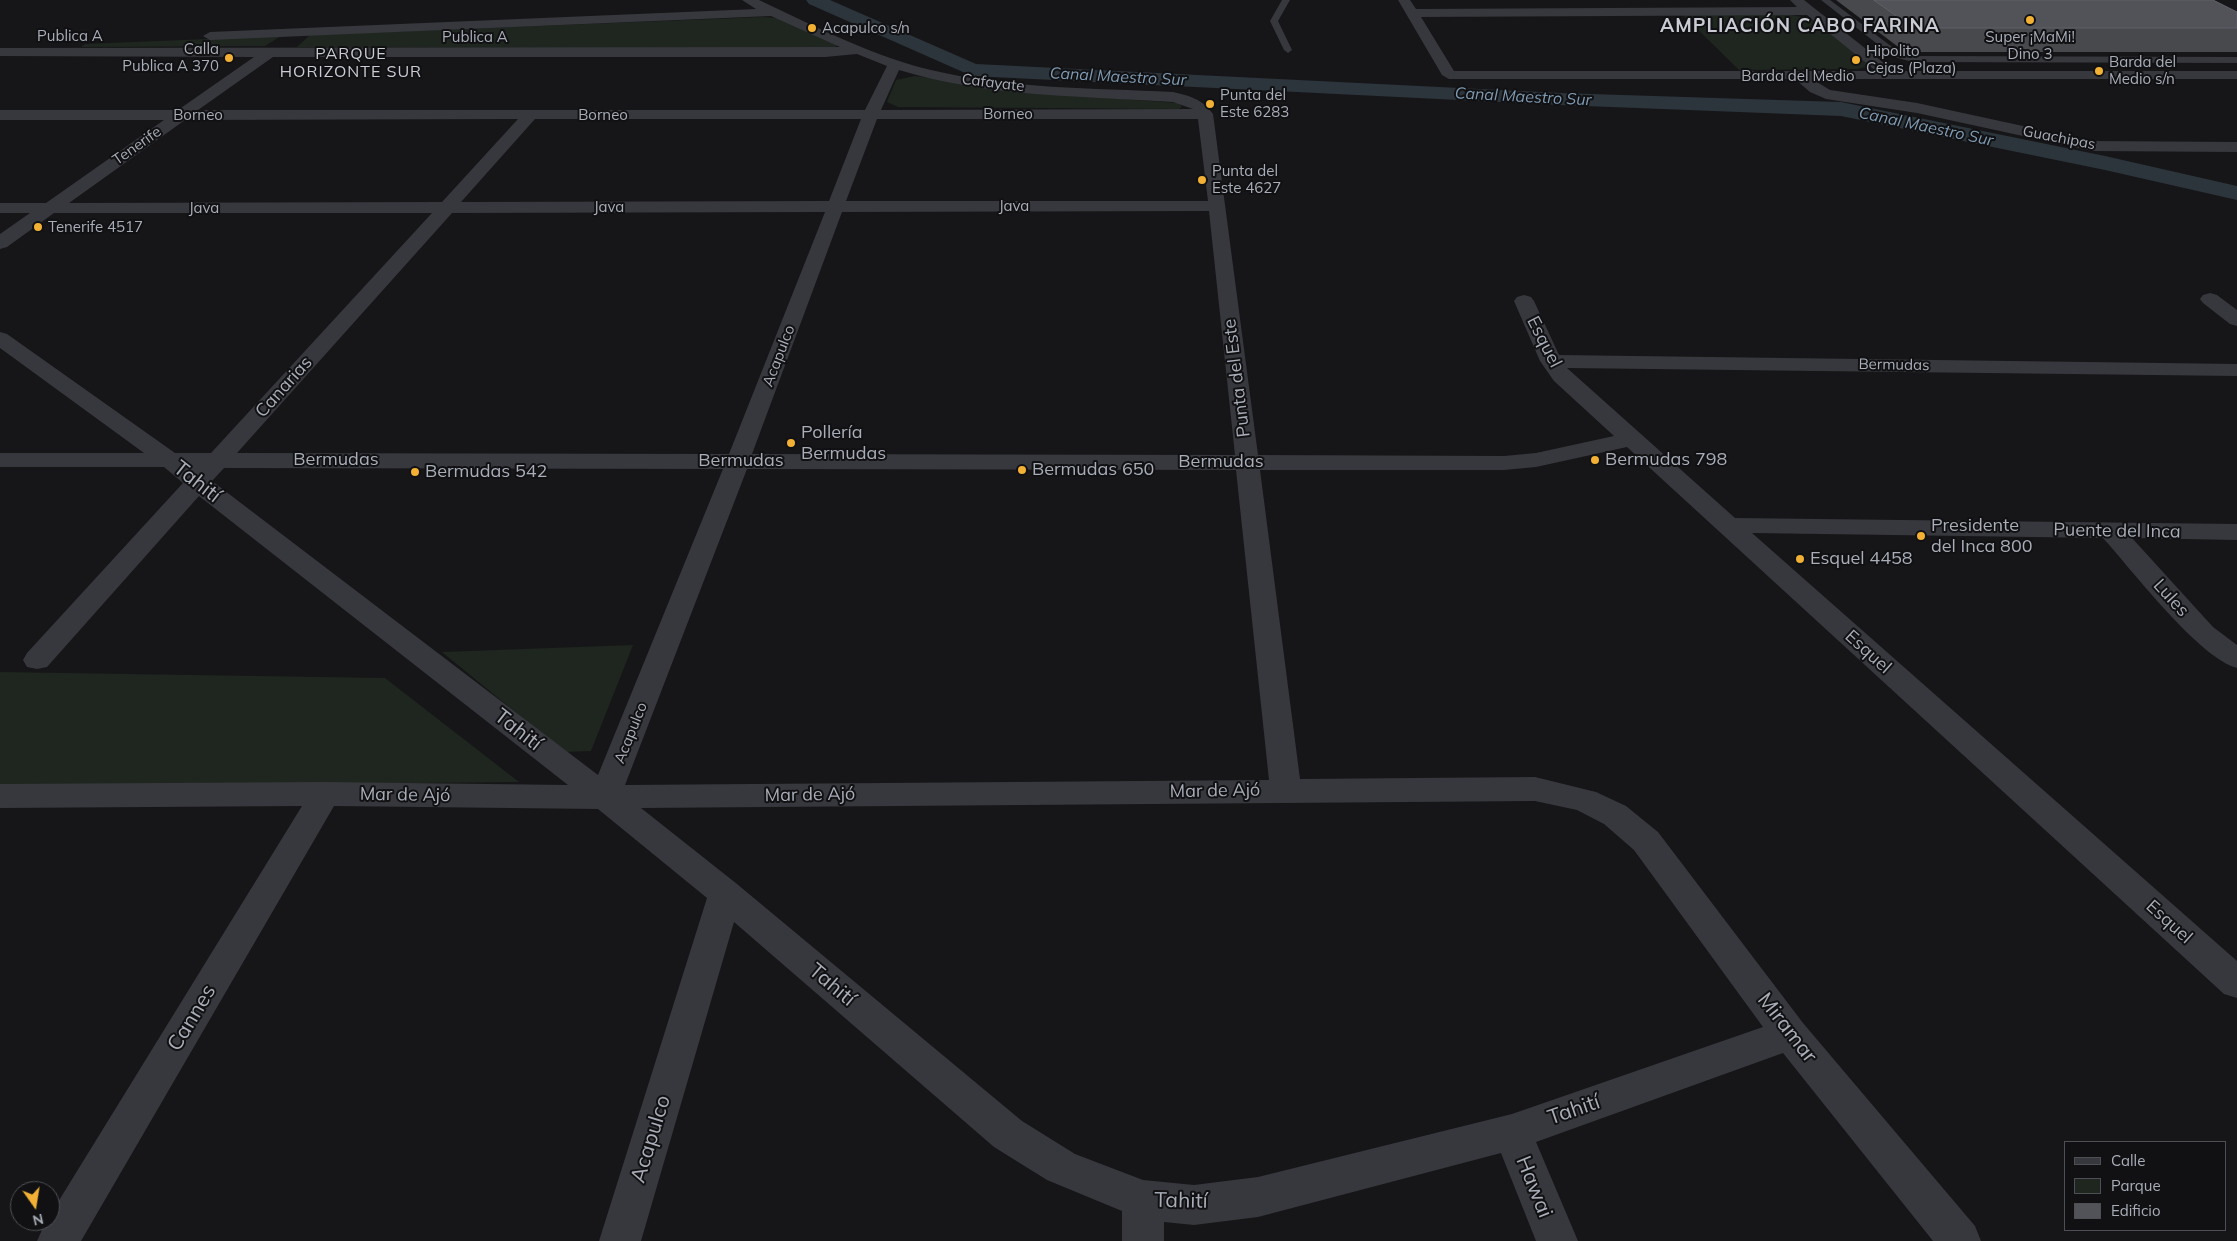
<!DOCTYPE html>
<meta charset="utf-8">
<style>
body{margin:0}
#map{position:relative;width:2237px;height:1241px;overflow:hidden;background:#161618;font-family:Mulish,sans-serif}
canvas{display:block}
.legend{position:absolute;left:2064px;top:1141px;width:162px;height:90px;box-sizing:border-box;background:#111113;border:1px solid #4d4f55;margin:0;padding:6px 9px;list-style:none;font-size:15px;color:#a8adb8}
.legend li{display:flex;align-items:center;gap:10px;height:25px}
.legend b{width:25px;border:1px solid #4d4f55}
.north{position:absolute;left:10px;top:1181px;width:50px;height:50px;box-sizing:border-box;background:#111113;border:1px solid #4d4f55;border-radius:50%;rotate:167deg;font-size:14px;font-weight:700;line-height:20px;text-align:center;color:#a8adb8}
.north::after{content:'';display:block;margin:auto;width:18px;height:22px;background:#f2b134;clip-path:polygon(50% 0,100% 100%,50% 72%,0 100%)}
</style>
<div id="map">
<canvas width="2237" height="1241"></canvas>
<ul class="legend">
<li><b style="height:6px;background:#37383d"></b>Calle</li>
<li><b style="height:14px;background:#1e261f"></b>Parque</li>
<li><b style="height:14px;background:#525359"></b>Edificio</li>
</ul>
<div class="north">N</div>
</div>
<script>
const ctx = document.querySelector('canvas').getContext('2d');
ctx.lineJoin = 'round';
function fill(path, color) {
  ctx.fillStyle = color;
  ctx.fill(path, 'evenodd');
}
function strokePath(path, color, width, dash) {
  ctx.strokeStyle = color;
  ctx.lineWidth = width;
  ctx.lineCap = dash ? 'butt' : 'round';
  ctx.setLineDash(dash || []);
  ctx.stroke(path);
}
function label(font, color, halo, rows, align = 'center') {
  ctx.font = font + ' Mulish,sans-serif';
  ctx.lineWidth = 4;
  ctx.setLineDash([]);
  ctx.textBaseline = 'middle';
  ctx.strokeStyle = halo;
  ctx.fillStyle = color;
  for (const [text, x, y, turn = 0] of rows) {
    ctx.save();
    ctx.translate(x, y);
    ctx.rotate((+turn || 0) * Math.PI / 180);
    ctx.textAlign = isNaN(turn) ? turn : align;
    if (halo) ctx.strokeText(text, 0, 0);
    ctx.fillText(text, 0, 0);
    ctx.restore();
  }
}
fill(new Path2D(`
 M 1683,15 L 1791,15 L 1814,19 L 1871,66 L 1857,69 L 1739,70 Z
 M 763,17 L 778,18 L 836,43 L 836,47 L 825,49 L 297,47 L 310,35 Z
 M 281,36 L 265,46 L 81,47 L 85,44 Z
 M 915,76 L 1063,95 L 1178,103 L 1182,106 L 1179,109 L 898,107 L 887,102 L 896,80 Z
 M 633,645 L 591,751 L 564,752 L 442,652 Z
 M 0,672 L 385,678 L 519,782 L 0,787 Z`), '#1e261f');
fill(new Path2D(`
 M 806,0 L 830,0 L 976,64 L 1560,93 L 1841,102 L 2105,156 L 2237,186 L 2237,200 L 2105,170 L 1841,116 L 1560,105 L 972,76 L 809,4 Z`), '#2c353c');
fill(new Path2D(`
 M 1282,0 L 1290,0 L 1278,21 L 1292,50 L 1288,53 L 1284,50 L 1270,21 Z
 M 1821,0 L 1830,0 L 1900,53 L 1913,56 L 2237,57 L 2237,63 L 1913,62 L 1894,57 Z`), '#37383d');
fill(new Path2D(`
 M 742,0 L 759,0 C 815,26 871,56 931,70 C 1010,89 1092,88 1173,92 C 1190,96 1202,99 1213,114 L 1258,455 L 1504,456 L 1536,453 L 1614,436 L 1554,381 L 1540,361 L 1514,301 L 1517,297 L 1524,295 L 1531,297 L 1534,301 L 1559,355 L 2237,364 L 2237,376 L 1567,368 L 1735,518 L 2237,524 L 2237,540 L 2132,538 L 2213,627 L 2237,645 L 2237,668 C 2199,658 2132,570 2103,538 L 1752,533 L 2237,961 L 2237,998 L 2224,994 L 1627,447 L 1536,467 L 1504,470 L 1260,470 L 1300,779 L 1535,777 L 1596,792 L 1626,806 L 1658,832 L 1803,1023 L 1975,1226 L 1981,1241 L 1933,1241 L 1783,1053 L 1536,1142 L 1578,1241 L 1536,1241 L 1501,1153 L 1258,1217 L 1194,1225 L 1164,1222 L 1164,1241 L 1122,1241 L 1122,1211 L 1047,1180 L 994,1147 L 734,922 L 641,1241 L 599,1241 L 707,898 L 598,809 L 334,806 L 81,1241 L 37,1241 L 46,1221 L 50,1221 L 50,1215 L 302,806 L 0,808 L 0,784 L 325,782 L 568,785 L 199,496 L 47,667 L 37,669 L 27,667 L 23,660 L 27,653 L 183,483 L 164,467 L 0,467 L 0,453 L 144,453 L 0,348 L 0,332 L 7,334 L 175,453 L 211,453 L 432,213 L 54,213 L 7,247 L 0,249 L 0,234 L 30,213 L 0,213 L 0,203 L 46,203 L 164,120 L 0,120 L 0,110 L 178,110 L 254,57 L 0,56 L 0,48 L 840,47 L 771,16 L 210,40 L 203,36 L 210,32 L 756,9 ZM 857,54 L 887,66 L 865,110 L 198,110 L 273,57 L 825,57 ZM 899,70 C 988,97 1081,96 1173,102 L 1193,109 L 881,110 ZM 518,119 L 442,202 L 69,203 L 185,120 ZM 535,119 L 861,119 L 829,201 L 461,202 ZM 877,119 L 1198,119 L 1208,201 L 846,201 ZM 1209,211 L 1235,455 L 752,454 L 842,212 ZM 825,212 L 729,454 L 237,453 L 452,213 ZM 224,468 L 723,469 L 598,775 L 212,481 ZM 747,469 L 1236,470 L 1269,780 L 625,785 ZM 1535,801 L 1577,810 L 1604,824 L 1634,850 L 1763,1027 L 1512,1114 L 1258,1177 L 1194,1185 L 1143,1180 L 1075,1154 L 1022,1121 L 737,884 L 641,808 Z
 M 1398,0 L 1410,0 L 1416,9 L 1797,7 L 1790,0 L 1804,0 L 1894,71 L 2237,71 L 2237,79 L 1812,79 L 1830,90 L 1917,103 L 2092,141 L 2237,142 L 2237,152 L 2092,151 L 1917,113 L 1826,99 L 1810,92 L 1795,79 L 1449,79 L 1442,75 ZM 1807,15 L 1876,71 L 1454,71 L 1421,17 Z
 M 2210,293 L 2217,295 L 2237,310 L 2237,326 L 2230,324 L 2203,303 L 2200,299 L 2203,295 Z`), '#37383d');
fill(new Path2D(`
 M 1836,0 L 2213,0 L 2237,12 L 2237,52 L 1905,52 Z`), '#47494d');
const building = new Path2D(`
 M 1874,0 L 2213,0 L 2237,12 L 2237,28 L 1914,28 Z`);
fill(building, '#525359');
strokePath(building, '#5f6168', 1);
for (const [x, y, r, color] of [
 [2030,20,5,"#f2b134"],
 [812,28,5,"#f2b134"],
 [229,58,5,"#f2b134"],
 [1856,60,5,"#f2b134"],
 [2099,71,5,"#f2b134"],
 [1210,104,5,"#f2b134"],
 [1202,180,5,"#f2b134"],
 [38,227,5,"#f2b134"],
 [791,443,5,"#f2b134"],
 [1595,460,5,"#f2b134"],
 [1022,470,5,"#f2b134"],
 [415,472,5,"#f2b134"],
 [1921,536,5,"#f2b134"],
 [1800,559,5,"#f2b134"]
]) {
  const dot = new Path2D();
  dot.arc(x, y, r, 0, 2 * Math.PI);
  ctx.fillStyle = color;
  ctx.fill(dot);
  strokePath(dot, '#111113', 2);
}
label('15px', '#a8adb8', '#111113', [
 ["Acapulco s/n",822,28],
 ["Super ¡MaMi!",2030,37,"center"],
 ["Dino 3",2030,54,"center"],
 ["Calla",219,49,"right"],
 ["Publica A 370",219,66,"right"],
 ["Hipolito",1866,51],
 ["Cejas (Plaza)",1866,68],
 ["Barda del",2109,62],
 ["Medio s/n",2109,79],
 ["Punta del",1220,95],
 ["Este 6283",1220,112],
 ["Punta del",1212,171],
 ["Este 4627",1212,188],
 ["Tenerife 4517",48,227]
], 'left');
label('15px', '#a8adb8', '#111113', [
 ["Publica A",70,36],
 ["Publica A",475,37],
 ["Barda del Medio",1798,76],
 ["Cafayate",993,83,7],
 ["Borneo",1008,114],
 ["Borneo",198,115],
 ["Borneo",603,115],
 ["Guachipas",2059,138,11],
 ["Tenerife",137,146,-35],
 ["Java",1014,206],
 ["Java",609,207],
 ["Java",204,208],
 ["Acapulco",779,356,-69],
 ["Bermudas",1894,365,1],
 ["Acapulco",631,733,-68]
]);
ctx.letterSpacing = '1px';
label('16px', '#c9ccd4', '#111113', [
 ["PARQUE",351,54],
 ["HORIZONTE SUR",351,72]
]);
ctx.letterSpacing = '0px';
label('italic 16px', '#7f9bb3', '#111113', [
 ["Canal Maestro Sur",1118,77,3],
 ["Canal Maestro Sur",1523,97,3],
 ["Canal Maestro Sur",1926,127,12]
]);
label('18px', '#a8adb8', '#111113', [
 ["Esquel",1544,342,63],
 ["Punta del Este",1237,378,-97],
 ["Canarias",284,387,-48],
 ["Bermudas",336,460],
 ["Bermudas",741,461],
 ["Bermudas",1221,462],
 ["Puente del Inca",2117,531,1],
 ["Lules",2171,598,48],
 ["Esquel",1868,652,42],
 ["Mar de Ajó",1215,791,-1],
 ["Mar de Ajó",405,795,1],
 ["Mar de Ajó",810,795,-1],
 ["Esquel",2169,922,42]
]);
label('18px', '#a8adb8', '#111113', [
 ["Pollería",801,433],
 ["Bermudas",801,454],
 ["Bermudas 798",1605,460],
 ["Bermudas 650",1032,470],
 ["Bermudas 542",425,472],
 ["Presidente",1931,526],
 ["del Inca 800",1931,547],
 ["Esquel 4458",1810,559]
], 'left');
ctx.letterSpacing = '1px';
label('bold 19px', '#c9ccd4', '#111113', [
 ["AMPLIACIÓN CABO FARINA",1800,26]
]);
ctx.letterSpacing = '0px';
label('21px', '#a8adb8', '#111113', [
 ["Tahití",197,482,38],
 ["Tahití",518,730,38],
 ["Tahití",832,985,40],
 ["Cannes",192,1018,-59],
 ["Miramar",1787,1028,52],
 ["Tahití",1574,1110,-19],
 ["Acapulco",651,1139,-73],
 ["Hawai",1534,1187,68],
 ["Tahití",1181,1201,1]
]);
</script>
